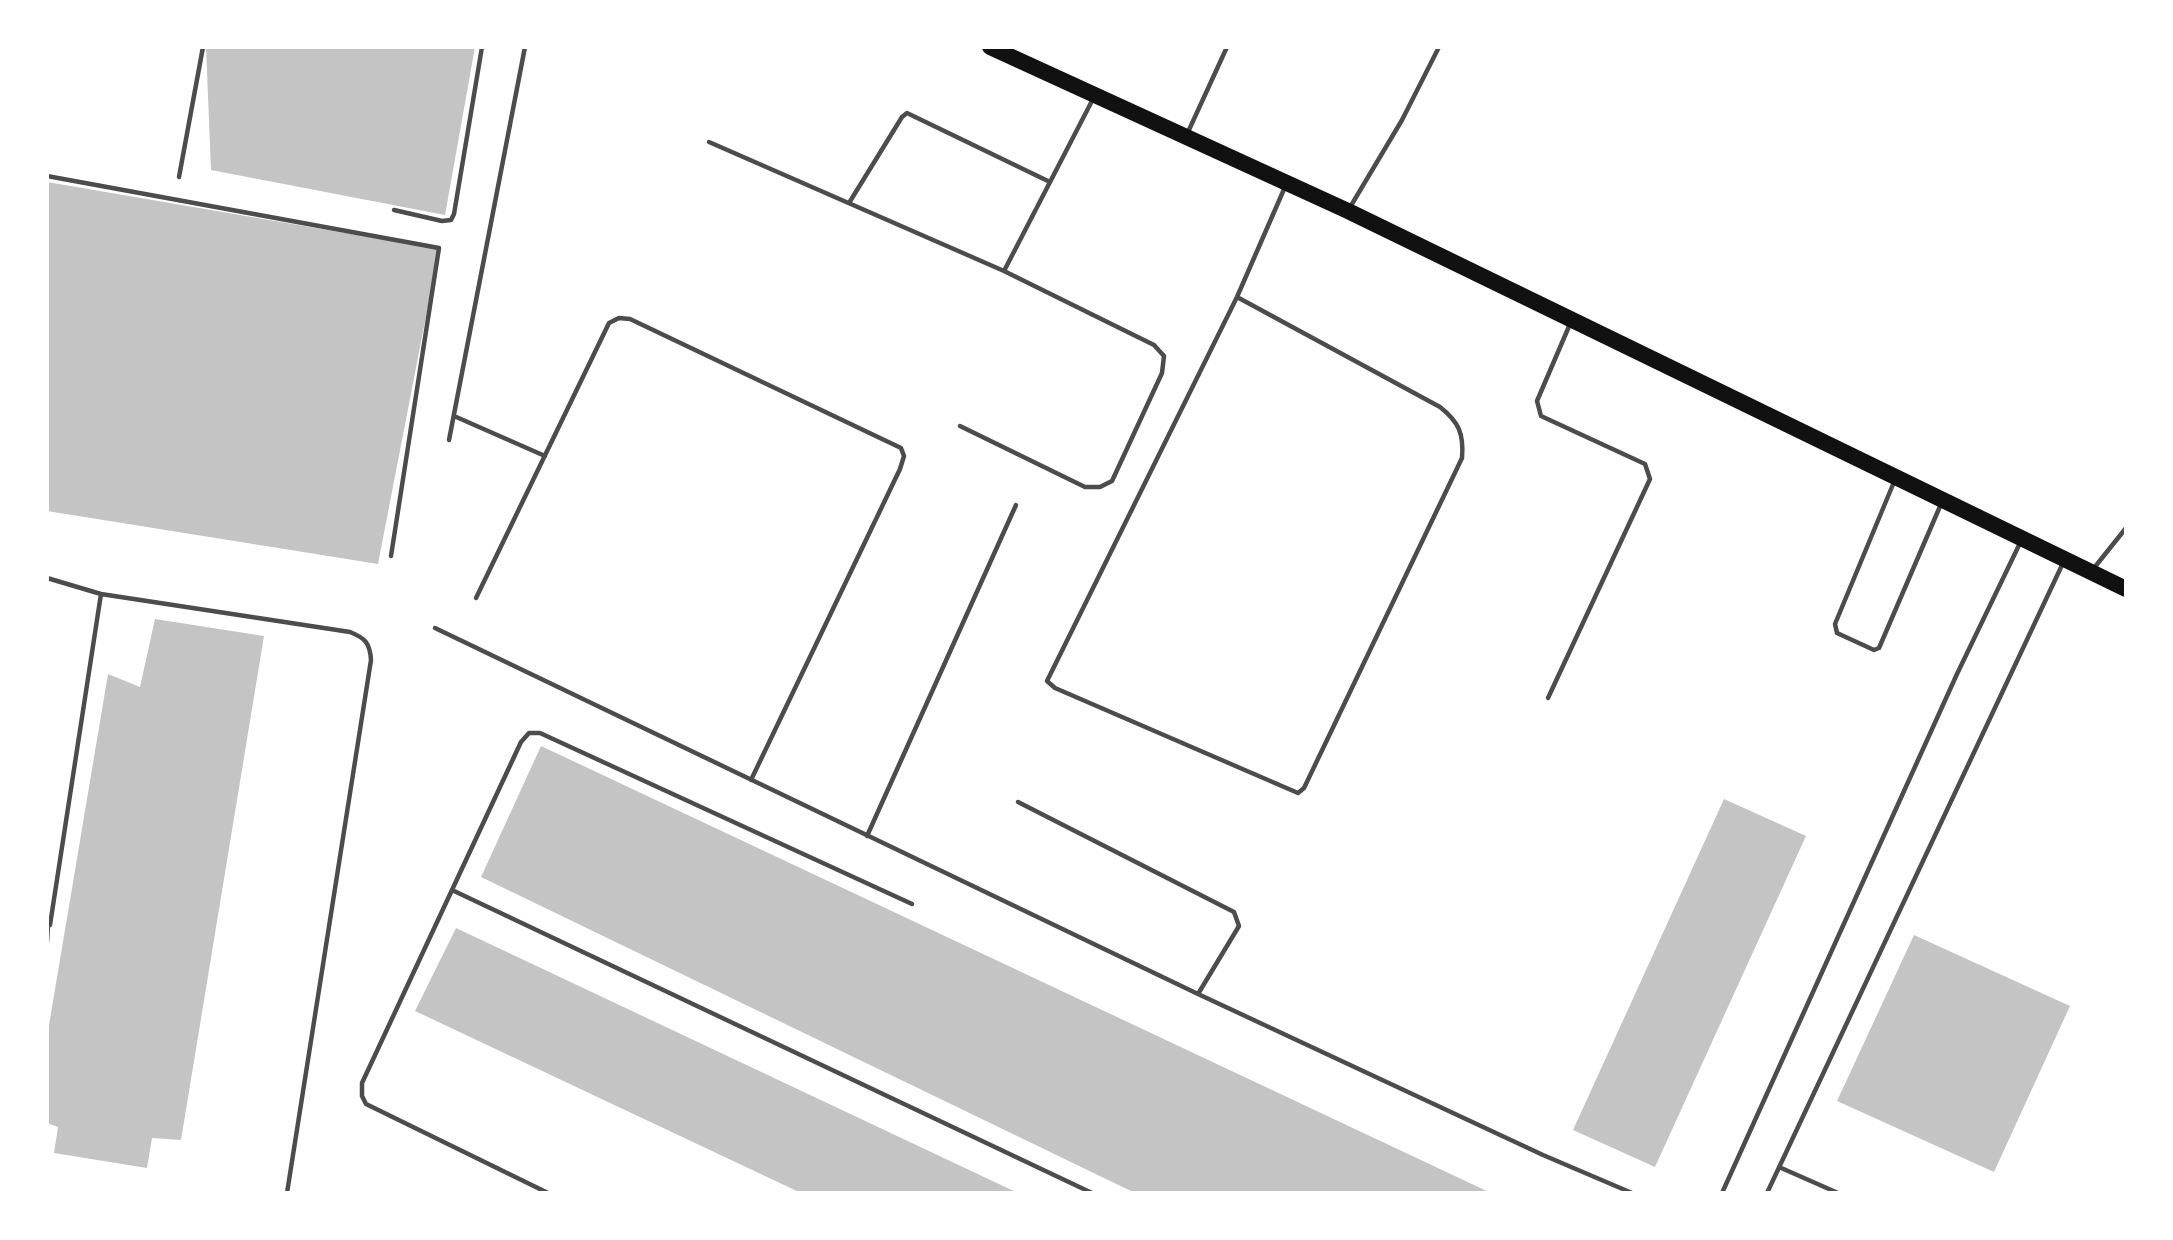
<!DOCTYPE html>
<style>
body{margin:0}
#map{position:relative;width:2173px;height:1240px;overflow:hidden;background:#fff;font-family:"Titillium Web",sans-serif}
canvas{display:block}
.frame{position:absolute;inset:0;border:49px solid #fff;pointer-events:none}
</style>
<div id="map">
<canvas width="2173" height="1240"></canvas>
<div class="frame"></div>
</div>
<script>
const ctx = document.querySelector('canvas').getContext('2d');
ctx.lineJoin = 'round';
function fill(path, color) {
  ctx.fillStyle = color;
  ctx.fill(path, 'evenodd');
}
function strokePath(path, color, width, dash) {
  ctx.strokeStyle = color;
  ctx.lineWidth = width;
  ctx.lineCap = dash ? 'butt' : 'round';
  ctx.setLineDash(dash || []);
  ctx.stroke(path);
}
fill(new Path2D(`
 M 206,47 L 475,47 L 445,215 L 211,170 Z
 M 47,182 L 439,249 L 378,564 L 47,511 Z
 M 155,619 L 264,636 L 181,1140 L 152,1138 L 147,1168 L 54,1153 L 58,1127 L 47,1123 L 47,1037 L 108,674 L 140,687 Z
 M 541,746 L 1491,1193 L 1135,1193 L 481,877 Z
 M 1724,799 L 1806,836 L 1655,1167 L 1573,1130 Z
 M 456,928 L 1018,1193 L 801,1193 L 415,1011 Z
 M 1914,935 L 2070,1006 L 1994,1172 L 1837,1101 Z`), '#c4c4c4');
strokePath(new Path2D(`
 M 1188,132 L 1227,47
 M 709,142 L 1004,271 L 1094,97
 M 47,176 L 439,248 L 391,556
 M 179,177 L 203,47
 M 849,203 L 902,117 L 907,113 L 1050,182
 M 1349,209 L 1402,120 L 1439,47
 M 394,210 L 442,221 L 451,220 L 454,214 L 482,47
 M 1237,297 L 1440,407 C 1459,422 1464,434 1462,458 L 1304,788 L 1298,793 L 1055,688 L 1047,681 L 1237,297 L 1285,187
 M 454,416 L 545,456
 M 960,426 L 1085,487 L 1100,487 L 1112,481 L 1162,373 L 1164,356 L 1154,345 L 1004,271
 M 449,440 L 525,47
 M 1894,482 L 1835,624 L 1837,633 L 1874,650 L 1879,648 L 1941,504
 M 2094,568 L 2126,528
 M 47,578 L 101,594 L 350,632 C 365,638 370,643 371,660 L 287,1193
 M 476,598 L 609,323 L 619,318 L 630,319 L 901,448 L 904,456 L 900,469 L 751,780
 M 435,628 L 1198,994 L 1543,1155 L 1632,1193
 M 1548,698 L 1650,479 L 1645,464 L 1541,416 L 1537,401 L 1570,324
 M 1018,802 L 1234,912 L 1239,926 L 1198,994
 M 867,836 L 1016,505
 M 452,890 L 1092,1193
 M 50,925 L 101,594
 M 47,942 L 48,925
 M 1779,1167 L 1838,1193
 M 548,1193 L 366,1104 L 362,1096 L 362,1083 L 521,742 L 529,733 L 540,733 L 912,904
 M 1722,1193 L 1957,674 L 2021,541
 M 1767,1193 L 2063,563`), '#4c4c4c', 4.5);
strokePath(new Path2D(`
 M 990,47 L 1348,211 L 2126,589`), '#111', 16);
</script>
